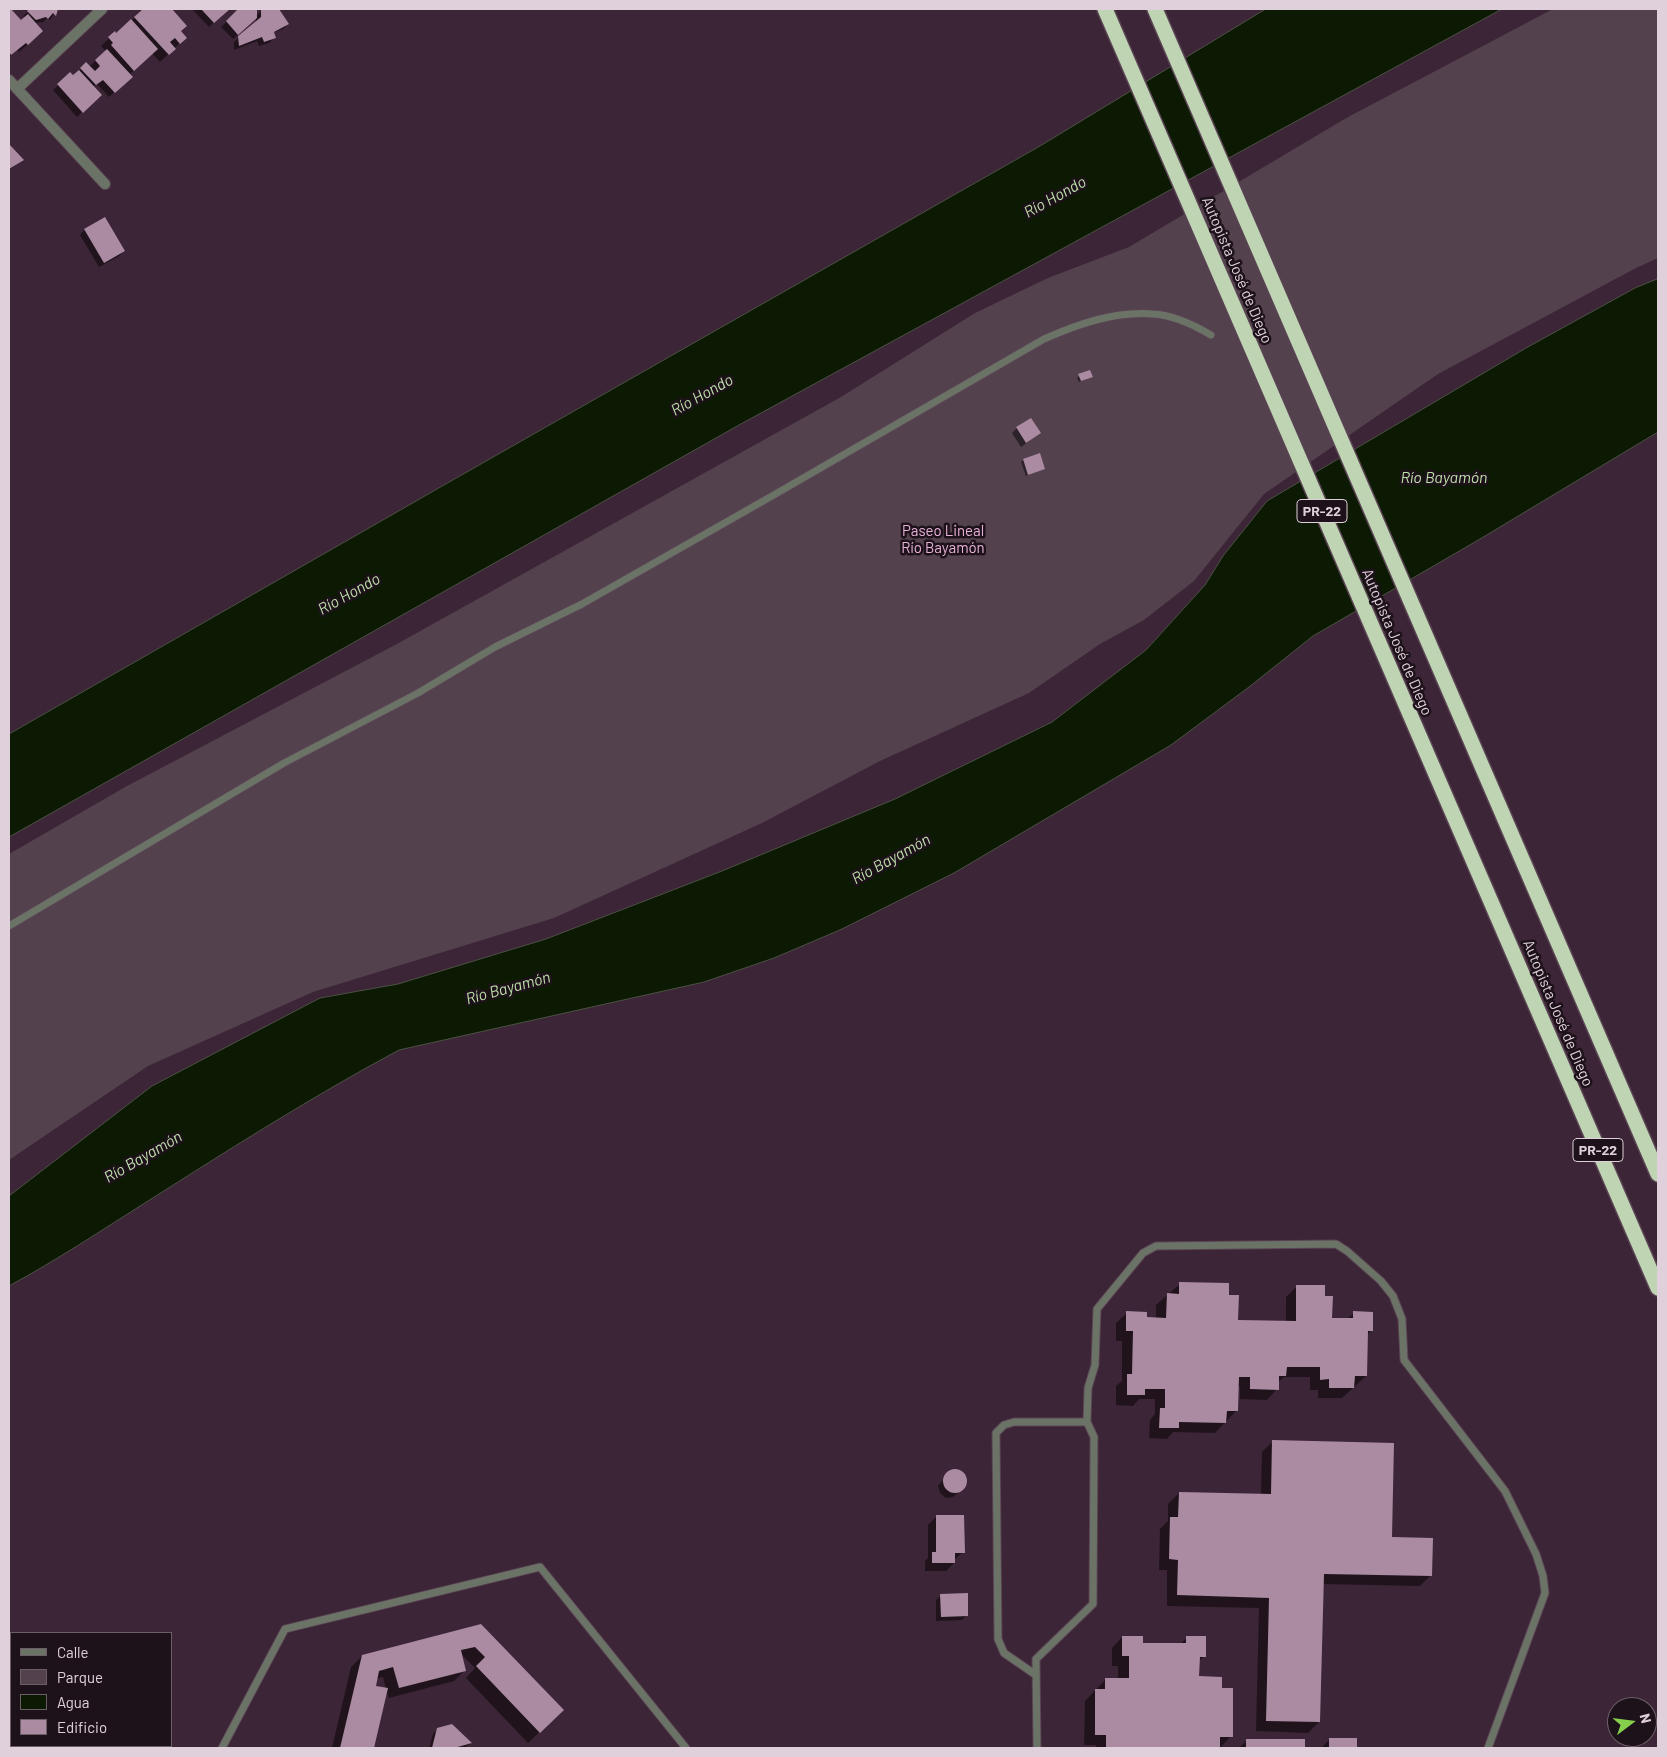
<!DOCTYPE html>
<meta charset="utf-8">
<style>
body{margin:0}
#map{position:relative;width:1667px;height:1757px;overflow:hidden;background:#3c2536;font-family:Barlow,sans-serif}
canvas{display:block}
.frame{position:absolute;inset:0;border:10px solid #e0d0db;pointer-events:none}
.legend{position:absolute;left:10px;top:1632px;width:162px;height:115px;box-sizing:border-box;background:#1d121a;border:1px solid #6b5e67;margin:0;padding:6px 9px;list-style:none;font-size:15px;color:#e0d0db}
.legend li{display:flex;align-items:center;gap:10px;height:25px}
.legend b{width:25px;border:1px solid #6b5e67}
.north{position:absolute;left:1607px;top:1697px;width:50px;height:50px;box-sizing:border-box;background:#1d121a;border:1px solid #6b5e67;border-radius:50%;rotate:75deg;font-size:14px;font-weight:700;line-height:20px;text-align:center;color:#e0d0db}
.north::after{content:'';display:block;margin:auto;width:18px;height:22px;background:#86cf4c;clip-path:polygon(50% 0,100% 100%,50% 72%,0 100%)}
</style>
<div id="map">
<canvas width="1667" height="1757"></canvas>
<div class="frame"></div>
<ul class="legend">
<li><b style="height:6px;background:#6b7366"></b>Calle</li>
<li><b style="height:14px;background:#53414e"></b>Parque</li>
<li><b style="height:14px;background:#0c1a03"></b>Agua</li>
<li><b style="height:14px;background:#ab8ba2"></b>Edificio</li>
</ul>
<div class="north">N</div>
</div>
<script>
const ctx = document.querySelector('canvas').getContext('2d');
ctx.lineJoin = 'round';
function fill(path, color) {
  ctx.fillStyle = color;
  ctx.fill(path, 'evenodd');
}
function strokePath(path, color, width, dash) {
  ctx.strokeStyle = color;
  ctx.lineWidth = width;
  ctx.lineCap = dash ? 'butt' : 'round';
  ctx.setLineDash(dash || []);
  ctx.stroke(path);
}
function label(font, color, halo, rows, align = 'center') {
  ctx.font = font + ' Barlow,sans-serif';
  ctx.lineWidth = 5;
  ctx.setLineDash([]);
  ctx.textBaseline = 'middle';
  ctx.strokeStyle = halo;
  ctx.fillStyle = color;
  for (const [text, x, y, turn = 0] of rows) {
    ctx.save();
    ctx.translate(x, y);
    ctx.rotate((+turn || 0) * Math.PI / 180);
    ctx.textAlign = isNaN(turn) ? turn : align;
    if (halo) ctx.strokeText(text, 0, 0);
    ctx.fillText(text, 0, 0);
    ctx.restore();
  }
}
fill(new Path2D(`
 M 1553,9 L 1658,9 L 1658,258 L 1636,268 L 1438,374 L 1264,494 L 1194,581 L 1144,620 L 1100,644 L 1029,693 L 880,761 L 762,823 L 554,918 L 313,992 L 148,1066 L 9,1160 L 9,854 L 127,786 L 395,645 L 841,397 L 975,313 L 1048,278 L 1129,247 L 1348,117 Z`), '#53414e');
const water = new Path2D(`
 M 1266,9 L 1502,9 L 739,425 L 9,837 L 9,734 L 451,481 L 1040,146 Z
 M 1658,279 L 1658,432 L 1480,539 L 1313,636 L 1249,687 L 1171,745 L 954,873 L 842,929 L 774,958 L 704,982 L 399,1050 C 313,1096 230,1149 148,1201 C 102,1230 57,1260 9,1286 L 9,1196 L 152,1086 L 320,998 L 398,984 L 546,939 L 722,871 L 895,799 L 1052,722 L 1146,650 L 1205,585 L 1223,556 L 1267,501 L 1526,348 L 1635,288 Z`);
fill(water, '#0c1a03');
strokePath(water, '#4c5144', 1);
fill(new Path2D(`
 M 9,9 L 21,22 L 25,18 L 23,16 L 29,11 L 27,9 L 57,9 L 50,20 L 47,18 L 42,23 L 41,22 L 35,23 L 34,39 L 19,52 L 17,49 L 9,57 Z
 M 145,9 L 150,11 L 152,9 L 170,9 L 185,26 L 179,31 L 185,38 L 160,62 L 152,53 L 129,75 L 126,82 L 109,97 L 97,84 L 93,87 L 95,100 L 77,117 L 53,90 L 70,74 L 73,77 L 86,64 L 89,67 L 106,51 L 101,46 L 115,33 L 116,34 Z
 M 192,9 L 229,9 L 209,27 Z
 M 240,9 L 253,11 L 256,9 L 256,16 L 263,9 L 278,9 L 288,24 L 283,29 L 273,33 L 274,38 L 269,43 L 259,46 L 257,41 L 234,50 L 234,42 L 256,22 L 256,17 L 233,39 L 221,27 Z
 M 9,145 L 23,160 L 9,170 Z
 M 84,230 L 124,251 L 119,256 L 99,267 L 80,235 Z
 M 1079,376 L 1091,376 L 1079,382 L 1077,378 Z
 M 1017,428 L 1040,433 L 1021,447 L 1012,433 Z
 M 1023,460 L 1044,468 L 1026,476 L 1021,462 Z
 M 1180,1284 L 1227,1296 L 1237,1321 L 1286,1322 L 1286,1297 L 1297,1286 L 1324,1297 L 1331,1319 L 1347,1319 L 1354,1313 L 1372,1330 L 1367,1335 L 1366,1376 L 1342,1398 L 1318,1398 L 1318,1390 L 1310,1390 L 1310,1377 L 1284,1377 L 1277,1383 L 1277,1389 L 1267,1400 L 1240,1399 L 1240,1387 L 1237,1387 L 1237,1410 L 1215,1433 L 1173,1432 L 1167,1439 L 1149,1438 L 1150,1420 L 1155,1414 L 1155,1399 L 1139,1399 L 1133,1406 L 1116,1405 L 1116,1386 L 1122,1381 L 1122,1341 L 1116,1341 L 1116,1323 L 1127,1313 L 1146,1319 L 1156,1319 L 1156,1305 Z
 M 1273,1441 L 1391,1538 L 1430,1576 L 1420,1586 L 1322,1584 L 1319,1722 L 1308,1733 L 1256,1731 L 1259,1608 L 1167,1606 L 1167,1570 L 1159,1570 L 1160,1529 L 1168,1521 L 1168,1504 L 1179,1493 L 1261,1495 L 1262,1452 Z
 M 955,1470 L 964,1475 L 965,1486 L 953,1497 L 946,1498 L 940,1493 L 938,1486 L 949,1472 Z
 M 936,1517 L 963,1552 L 954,1560 L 954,1563 L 946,1571 L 925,1571 L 925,1561 L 928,1558 L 928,1525 Z
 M 941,1595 L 967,1615 L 962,1620 L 936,1621 L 936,1600 Z
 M 480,1625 L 551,1721 L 528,1743 L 466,1678 L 475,1668 L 461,1654 L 465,1670 L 454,1681 L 389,1698 L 386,1690 L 373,1748 L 332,1748 L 351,1667 L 362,1656 ZM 383,1677 L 386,1689 L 375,1687 L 376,1679 Z
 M 1122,1637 L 1141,1644 L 1180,1644 L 1187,1638 L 1204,1656 L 1198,1662 L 1198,1678 L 1221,1689 L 1231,1736 L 1221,1747 L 1217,1748 L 1096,1748 L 1096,1745 L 1084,1745 L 1085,1701 L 1106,1679 L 1118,1679 L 1118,1666 L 1112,1666 L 1112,1648 Z
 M 438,1729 L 471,1743 L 464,1748 L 429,1748 L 433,1734 Z
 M 1247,1740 L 1304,1740 L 1304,1748 L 1239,1748 Z
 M 1329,1740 L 1356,1740 L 1356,1748 L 1321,1748 Z`), '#0007');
fill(new Path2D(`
 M 9,9 L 11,9 L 21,20 L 28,14 L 43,31 L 28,45 L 26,43 L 11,55 L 9,52 Z
 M 29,9 L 58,9 L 56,16 L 53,13 L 48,19 L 46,17 L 36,20 L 27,11 Z
 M 143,9 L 172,9 L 187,26 L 181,31 L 187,38 L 180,44 L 175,38 L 170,42 L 176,49 L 169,55 L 134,17 Z
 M 201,9 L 230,9 L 214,23 Z
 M 238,9 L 257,9 L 257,18 L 238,35 L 226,21 Z
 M 261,9 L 279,9 L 289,24 L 274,32 L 276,38 L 264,42 L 262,37 L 239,46 L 238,36 L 261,17 Z
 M 131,19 L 158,49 L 134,71 L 111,45 L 113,43 L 108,37 L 115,31 L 116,33 Z
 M 107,49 L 133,77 L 115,93 L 103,80 L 96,85 L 80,68 L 86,62 L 95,71 L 100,66 L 95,60 Z
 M 79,70 L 102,95 L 83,113 L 57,84 L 70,72 L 73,75 Z
 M 9,144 L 24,160 L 9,169 Z
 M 105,217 L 125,251 L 104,263 L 84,229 Z
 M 1090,370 L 1093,377 L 1081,381 L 1078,374 Z
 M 1031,418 L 1041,433 L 1026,443 L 1016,427 Z
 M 1040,453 L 1045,469 L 1028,475 L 1023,459 Z
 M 1179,1282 L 1229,1283 L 1229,1295 L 1239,1295 L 1238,1320 L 1296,1321 L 1296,1285 L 1325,1285 L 1325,1296 L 1333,1296 L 1332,1318 L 1353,1318 L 1353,1311 L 1373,1312 L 1373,1331 L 1368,1331 L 1367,1376 L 1355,1376 L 1354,1388 L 1329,1388 L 1329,1379 L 1320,1380 L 1320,1367 L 1287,1367 L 1286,1376 L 1279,1376 L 1279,1390 L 1250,1389 L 1250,1377 L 1239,1377 L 1238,1411 L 1227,1411 L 1226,1423 L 1179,1422 L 1179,1428 L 1159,1428 L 1160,1408 L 1165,1408 L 1165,1389 L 1145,1389 L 1145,1395 L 1127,1395 L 1127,1374 L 1132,1374 L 1133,1331 L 1126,1331 L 1126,1311 L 1147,1312 L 1147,1317 L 1166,1318 L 1167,1293 L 1179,1294 Z
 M 1272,1440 L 1394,1443 L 1392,1537 L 1433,1538 L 1432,1576 L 1324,1574 L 1320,1722 L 1266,1721 L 1269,1598 L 1177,1595 L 1178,1560 L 1169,1559 L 1170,1517 L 1178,1517 L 1179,1492 L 1271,1494 Z
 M943 1481a12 12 0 1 1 24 0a12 12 0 1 1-24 0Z
 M 936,1515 L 964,1515 L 965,1553 L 955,1553 L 955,1563 L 932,1563 L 932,1552 L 936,1552 Z
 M 968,1593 L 968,1616 L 941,1617 L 940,1594 Z
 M 481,1624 L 564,1710 L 540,1733 L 476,1666 L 485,1657 L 475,1647 L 461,1650 L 466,1671 L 399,1688 L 393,1667 L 379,1671 L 376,1686 L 388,1688 L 374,1748 L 340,1748 L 362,1655 Z
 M 1122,1636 L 1143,1636 L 1143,1643 L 1186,1643 L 1186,1636 L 1206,1636 L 1206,1657 L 1200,1657 L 1199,1676 L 1222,1677 L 1222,1688 L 1233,1688 L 1233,1737 L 1220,1737 L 1220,1747 L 1106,1748 L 1106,1735 L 1095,1735 L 1095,1689 L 1105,1689 L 1105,1678 L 1129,1678 L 1129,1656 L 1122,1656 Z
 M 452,1724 L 472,1743 L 454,1748 L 432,1748 L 437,1728 Z
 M 1329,1738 L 1357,1738 L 1357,1748 L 1329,1748 Z
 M 1246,1739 L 1305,1739 L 1305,1748 L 1246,1748 Z`), '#ab8ba2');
const service = new Path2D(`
 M 9,926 L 284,763 L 418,693 L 495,647 L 582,604 L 772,496 L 1044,339 C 1078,324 1115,311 1153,314 C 1174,315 1194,325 1211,335
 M 1087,1422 L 1088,1388 L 1095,1365 L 1097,1309 L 1143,1253 L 1156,1246 L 1336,1244 L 1347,1251 L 1381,1281 L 1393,1296 L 1402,1319 L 1404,1360 L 1505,1491 L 1536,1554 L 1543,1576 L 1545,1593 L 1488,1748
 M 1036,1675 L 1004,1653 L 998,1639 L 996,1433 L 1004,1425 L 1014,1422 L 1087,1422 L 1094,1437 L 1093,1604 L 1036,1659 L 1037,1748
 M 222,1748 L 285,1629 L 540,1567 L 686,1748`);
const minor = new Path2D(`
 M 9,80 L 105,184
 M 17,89 L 102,9`);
const motorway = new Path2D(`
 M 1105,9 L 1658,1288
 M 1155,9 L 1658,1174`);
strokePath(service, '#5a4454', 9);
strokePath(minor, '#5a4454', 12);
strokePath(motorway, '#5a4454', 18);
strokePath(service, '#6b7366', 7);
strokePath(minor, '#6b7366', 10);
strokePath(motorway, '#bfd4b3', 15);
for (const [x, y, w] of [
 [1322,511,50],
 [1598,1150,50]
]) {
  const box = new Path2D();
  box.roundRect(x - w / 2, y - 11.5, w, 23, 4);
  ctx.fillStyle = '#1d121a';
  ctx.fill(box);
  strokePath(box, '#e0d0db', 1);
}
label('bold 14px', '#e0d0db', null, [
 ["PR-22",1322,511],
 ["PR-22",1598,1150]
]);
label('15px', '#e0d0db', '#1d121a', [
 ["Autopista José de Diego",1237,270,67],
 ["Autopista José de Diego",1397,642,67],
 ["Autopista José de Diego",1558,1013,67]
]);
label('15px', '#e8b2d9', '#1d121a', [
 ["Paseo Lineal",943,531],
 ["Río Bayamón",943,548]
]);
label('italic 16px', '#bedfaa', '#1d121a', [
 ["Río Hondo",1055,197,-29],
 ["Río Hondo",702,395,-29],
 ["Río Bayamón",1444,478],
 ["Río Hondo",349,594,-29],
 ["Río Bayamón",891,859,-29],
 ["Río Bayamón",508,988,-15],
 ["Río Bayamón",143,1157,-30]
]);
</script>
